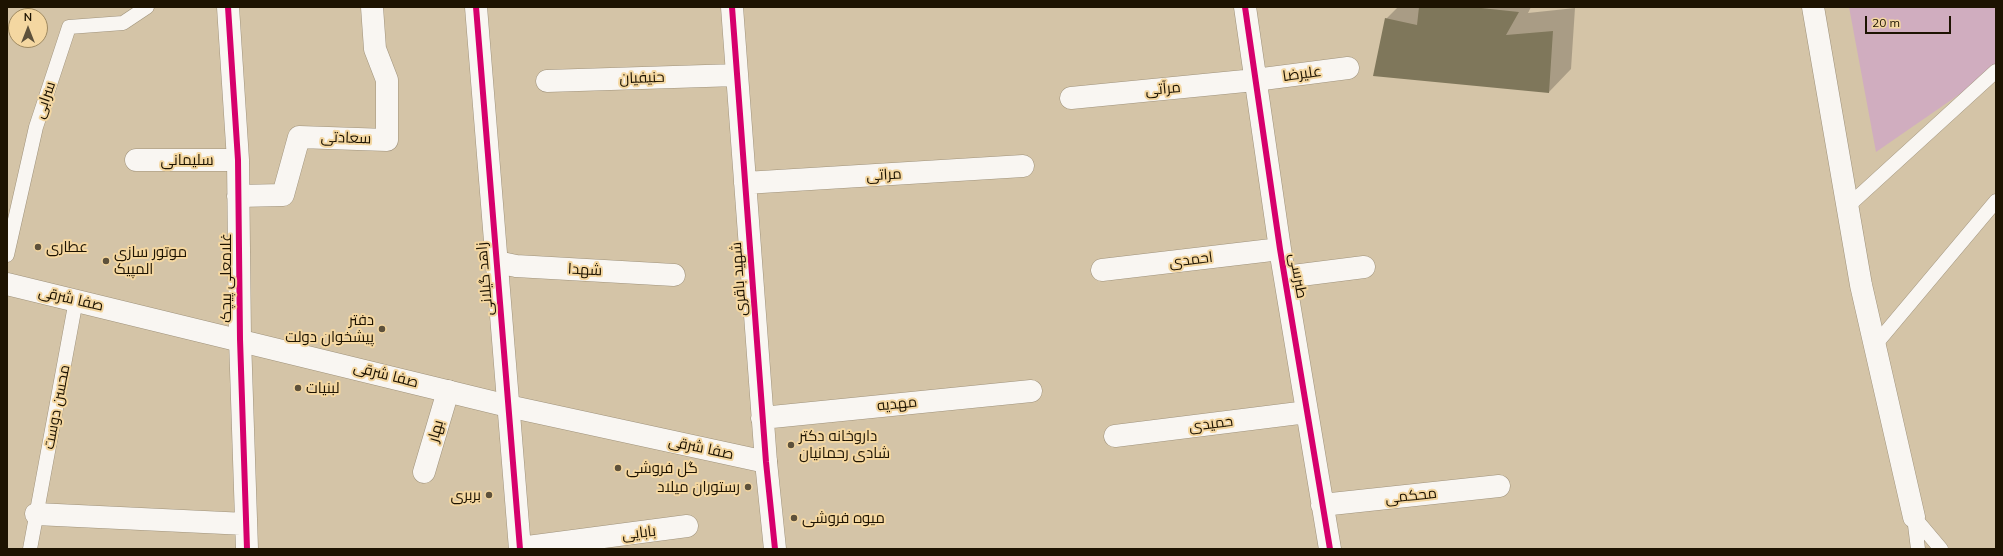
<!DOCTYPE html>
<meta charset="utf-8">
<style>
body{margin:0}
#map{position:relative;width:2003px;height:556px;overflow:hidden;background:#d4c4a7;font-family:Mulish,sans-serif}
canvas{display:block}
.frame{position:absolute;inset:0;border:8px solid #1d1301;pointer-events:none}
.north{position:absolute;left:8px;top:8px;width:40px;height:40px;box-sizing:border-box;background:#f4d7a1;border:1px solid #9e8961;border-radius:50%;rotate:0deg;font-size:11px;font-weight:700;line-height:16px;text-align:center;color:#1d1301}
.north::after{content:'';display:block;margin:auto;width:14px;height:18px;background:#5d513b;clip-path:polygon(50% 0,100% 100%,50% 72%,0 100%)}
.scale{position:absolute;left:1865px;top:16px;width:86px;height:18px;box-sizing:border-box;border:2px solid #1d1301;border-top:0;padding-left:5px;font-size:12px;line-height:14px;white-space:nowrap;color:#1d1301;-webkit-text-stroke:3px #f4d7a1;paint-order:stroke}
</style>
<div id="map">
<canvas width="2003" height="556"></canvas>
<div class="frame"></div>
<div class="north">N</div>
<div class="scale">20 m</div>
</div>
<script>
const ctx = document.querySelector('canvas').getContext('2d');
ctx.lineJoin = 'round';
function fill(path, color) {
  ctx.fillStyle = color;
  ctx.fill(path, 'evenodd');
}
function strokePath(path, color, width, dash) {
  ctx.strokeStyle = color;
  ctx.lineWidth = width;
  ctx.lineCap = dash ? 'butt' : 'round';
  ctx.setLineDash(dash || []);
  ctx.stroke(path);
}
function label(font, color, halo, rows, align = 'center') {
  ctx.font = font + ' Mulish,Cairo,sans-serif';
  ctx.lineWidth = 4;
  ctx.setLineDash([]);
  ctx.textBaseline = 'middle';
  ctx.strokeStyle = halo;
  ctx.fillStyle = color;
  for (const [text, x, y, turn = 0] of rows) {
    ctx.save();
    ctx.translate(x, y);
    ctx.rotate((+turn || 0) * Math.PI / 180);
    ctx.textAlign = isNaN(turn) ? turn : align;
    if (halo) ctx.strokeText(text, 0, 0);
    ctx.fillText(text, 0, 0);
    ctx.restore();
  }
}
fill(new Path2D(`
 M 1849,7 L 1996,7 L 1996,69 L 1876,152 Z`), '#d0adbf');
fill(new Path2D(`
 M 1398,7 L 1531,7 L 1528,13 L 1575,8 L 1571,69 L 1549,92 L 1386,19 Z`), '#0003');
fill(new Path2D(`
 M 1419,7 L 1472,7 L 1519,12 L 1506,35 L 1553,31 L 1549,93 L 1373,76 L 1385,18 L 1417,25 Z`), '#7f775b');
const lane = new Path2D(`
 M 1847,207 L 1996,71
 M 7,255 L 36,127 L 69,27 L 123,23 L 147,7
 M 1875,345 L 1996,201
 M 30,549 L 76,300
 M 1918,549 L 1914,517 L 1941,549`);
const street = new Path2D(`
 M 228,7 L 238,160 L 240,339 L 247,549
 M 476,7 L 520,549
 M 732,7 L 766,462 L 775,549
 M 1245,7 L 1280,249 L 1330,549
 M 1813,7 L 1861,285 L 1914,517
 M 547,81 L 737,75
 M 1071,98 L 1255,80 L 1348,68
 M 136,160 L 238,160
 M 745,183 L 1023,166
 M 238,196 L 283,195 L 299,137 L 387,140 L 387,80 L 375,49 L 372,7
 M 497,262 L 516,266 L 674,275
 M 1102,270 L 1280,249
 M 1285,277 L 1364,267
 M 762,418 L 1031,391
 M 1115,436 L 1307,412
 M 424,472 L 448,391
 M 1322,505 L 1499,486
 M 36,514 L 246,524
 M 520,548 L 687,526`);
const secondary = new Path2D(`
 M 7,284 L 508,406 L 766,462`);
strokePath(lane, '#9f927b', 15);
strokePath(street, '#9f927b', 23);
strokePath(secondary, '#9f927b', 23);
strokePath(lane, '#f9f6f2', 14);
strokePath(street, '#f9f6f2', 22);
strokePath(secondary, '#f9f6f2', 22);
strokePath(new Path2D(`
 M 228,7 L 238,160 L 240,339 L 247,549
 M 476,7 L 520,549
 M 732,7 L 766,462 L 775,549
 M 1245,7 L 1280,249 L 1330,549`), '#d6006c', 6);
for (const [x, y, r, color] of [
 [38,247,4,"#5d513b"],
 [106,261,4,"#5d513b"],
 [382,329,4,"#5d513b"],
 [298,388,4,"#5d513b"],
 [791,445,4,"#5d513b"],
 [618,468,4,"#5d513b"],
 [748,487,4,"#5d513b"],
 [489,495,4,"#5d513b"],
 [794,518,4,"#5d513b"]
]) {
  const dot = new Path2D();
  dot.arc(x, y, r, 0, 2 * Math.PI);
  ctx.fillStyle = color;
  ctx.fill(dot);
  strokePath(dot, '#f4d7a1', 1.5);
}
label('15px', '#1d1301', '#f4d7a1', [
 ["علیرضا",1302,74,-8],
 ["حنیفیان",642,78,-2],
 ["مرآتی",1163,89,-5],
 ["سرابی",45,100,-71],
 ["سعادتی",346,138,2],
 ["سلیمانی",187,160],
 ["مراتی",884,175,-3],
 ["احمدی",1191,260,-7],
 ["شهدا",585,270,3],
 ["طبرسی",1298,276,80],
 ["غلامعلی پیچک",226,278,-90],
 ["زاهد گیلانی",485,279,-95],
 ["شهید باقری",739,279,-94],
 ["صفا شرقی",71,299,13],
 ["صفا شرقی",386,375,14],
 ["مهدیه",897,404,-6],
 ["محسن دوست",57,407,-79],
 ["حمیدی",1211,424,-7],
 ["بهار",436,431,-74],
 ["صفا شرقی",701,448,12],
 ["محکمی",1411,496,-6],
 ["بابایی",639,533,-7]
]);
label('15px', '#1d1301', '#f4d7a1', [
 ["عطاری",46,247],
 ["موتور سازی",114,252],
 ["المپیک",114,269],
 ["دفتر",374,320,"right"],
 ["پیشخوان دولت",374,337,"right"],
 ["لبنیات",306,388],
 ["داروخانه دکتر",799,436],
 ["شادی رحمانیان",799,453],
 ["گل فروشی",626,468],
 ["رستوران میلاد",740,487,"right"],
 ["بربری",481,495,"right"],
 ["میوه فروشی",802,518]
], 'left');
</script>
